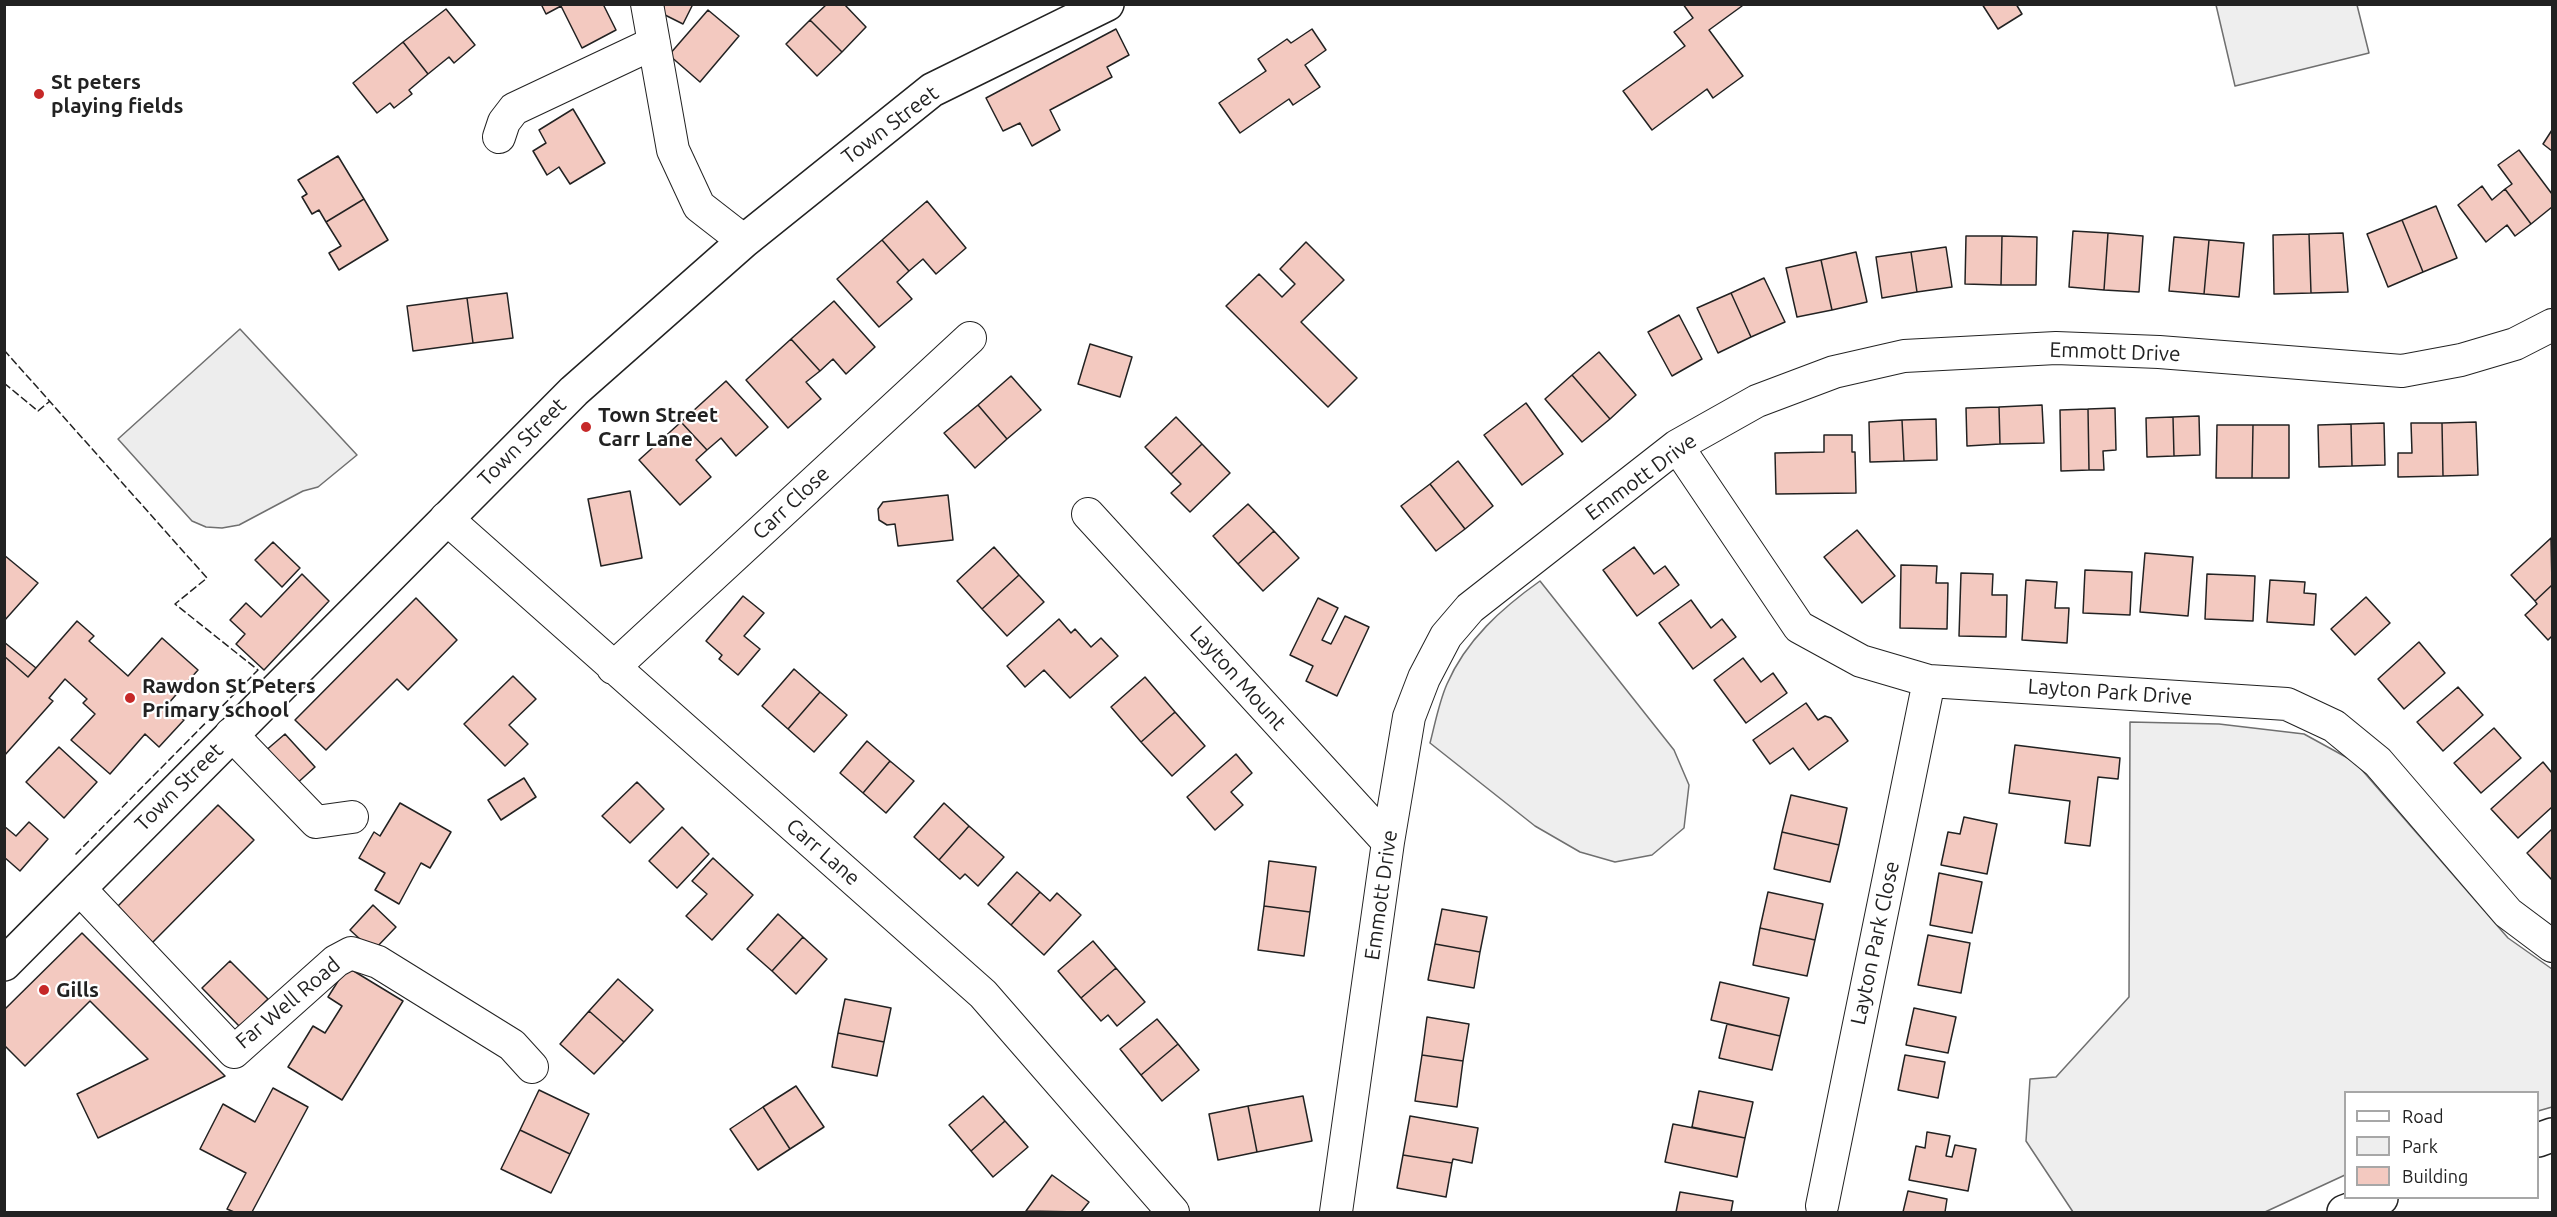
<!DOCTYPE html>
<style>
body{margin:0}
#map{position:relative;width:2557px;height:1217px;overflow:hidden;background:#fff;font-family:Ubuntu,sans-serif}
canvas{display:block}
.frame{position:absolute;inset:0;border:6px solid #222;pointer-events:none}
.legend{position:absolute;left:2344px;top:1091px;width:195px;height:108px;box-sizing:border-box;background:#fff;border:2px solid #a7a7a7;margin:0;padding:8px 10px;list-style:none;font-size:18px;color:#222}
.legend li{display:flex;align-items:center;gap:12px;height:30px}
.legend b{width:30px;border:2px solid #a7a7a7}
</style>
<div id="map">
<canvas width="2557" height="1217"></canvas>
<div class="frame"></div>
<ul class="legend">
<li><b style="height:8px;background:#fff"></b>Road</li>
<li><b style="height:16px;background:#eee"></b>Park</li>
<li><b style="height:16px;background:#f3c9c0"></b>Building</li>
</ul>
</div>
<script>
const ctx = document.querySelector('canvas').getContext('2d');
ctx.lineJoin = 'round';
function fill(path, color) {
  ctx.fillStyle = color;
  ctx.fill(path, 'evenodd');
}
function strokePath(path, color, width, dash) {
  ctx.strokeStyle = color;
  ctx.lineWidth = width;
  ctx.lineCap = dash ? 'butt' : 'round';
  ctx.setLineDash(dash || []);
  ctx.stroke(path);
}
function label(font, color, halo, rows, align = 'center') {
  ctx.font = font + ' Ubuntu,sans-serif';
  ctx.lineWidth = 4.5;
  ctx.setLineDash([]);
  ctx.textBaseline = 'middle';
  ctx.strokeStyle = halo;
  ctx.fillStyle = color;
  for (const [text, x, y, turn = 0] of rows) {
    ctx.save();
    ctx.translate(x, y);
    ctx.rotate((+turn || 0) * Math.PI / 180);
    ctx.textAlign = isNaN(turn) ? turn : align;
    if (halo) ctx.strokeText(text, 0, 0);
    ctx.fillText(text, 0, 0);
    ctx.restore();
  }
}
const green = new Path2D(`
 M 2216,5 L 2357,5 L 2369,53 L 2235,86 Z
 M 1540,581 L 1674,750 L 1689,785 L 1684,828 L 1652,855 L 1615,862 L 1580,852 L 1535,826 L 1430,743 C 1435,724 1439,702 1447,684 C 1466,640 1502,608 1540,581 Z
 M 2130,722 L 2219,724 L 2304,734 L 2355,762 L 2508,938 L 2552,969 L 2552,1107 L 2538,1111 L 2538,1092 L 2346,1092 L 2345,1175 L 2265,1212 L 2073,1212 L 2026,1141 L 2030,1079 L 2056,1077 L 2129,997 Z`);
fill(green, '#eee');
strokePath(green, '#6f6f6f', 1.5);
const parking = new Path2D(`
 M 240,329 L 357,455 L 318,487 L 303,491 L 239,525 L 222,528 L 206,527 L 192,521 L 118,439 Z`);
fill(parking, '#ededed');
strokePath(parking, '#6f6f6f', 1.5);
const building = new Path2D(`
 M 541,4 L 603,4 L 616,30 L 582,48 L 561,6 L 546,14 Z
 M 664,4 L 693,4 L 683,24 L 663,14 Z
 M 827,4 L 844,4 L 866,27 L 842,52 L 810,20 Z
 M 1683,4 L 1741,4 L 1742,6 L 1709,30 L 1743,76 L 1713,98 L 1707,89 L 1652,130 L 1623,91 L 1685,46 L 1674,32 L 1693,18 Z
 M 1982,4 L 2016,4 L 2022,14 L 1998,29 Z
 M 446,9 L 475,45 L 454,63 L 449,57 L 428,74 L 403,42 Z
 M 708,10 L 739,36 L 700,82 L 669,55 Z
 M 810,20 L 842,52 L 817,76 L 786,44 Z
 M 1116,29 L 1129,55 L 1107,67 L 1112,77 L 1050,110 L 1060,130 L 1032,146 L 1020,123 L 1003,131 L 986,98 Z
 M 1312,29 L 1326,50 L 1305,65 L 1320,87 L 1293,105 L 1289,99 L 1240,133 L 1219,103 L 1266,71 L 1258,59 L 1287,39 L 1291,43 Z
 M 403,42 L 428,74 L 409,90 L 412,94 L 394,108 L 390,103 L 377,113 L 353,83 Z
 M 573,109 L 605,163 L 570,184 L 559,167 L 547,175 L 533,151 L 546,143 L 539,130 Z
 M 2552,130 L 2552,151 L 2543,144 Z
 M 2519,150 L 2552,194 L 2552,207 L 2531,224 L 2505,189 L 2512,184 L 2498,165 Z
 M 338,156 L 364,199 L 326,222 L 319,210 L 312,214 L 302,197 L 307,194 L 298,180 Z
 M 2482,186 L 2492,200 L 2505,189 L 2531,224 L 2515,236 L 2507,225 L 2486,242 L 2458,205 Z
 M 364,199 L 388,240 L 339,270 L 329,253 L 341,246 L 326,222 Z
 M 927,201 L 966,248 L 936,274 L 923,259 L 909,271 L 882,240 Z
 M 2436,206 L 2457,258 L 2423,272 L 2402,220 Z
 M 2402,220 L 2423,272 L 2388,287 L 2367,234 Z
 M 2073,231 L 2108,233 L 2104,290 L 2069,287 Z
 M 2108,233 L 2143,236 L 2139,292 L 2104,290 Z
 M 2343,233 L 2348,292 L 2311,293 L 2309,234 Z
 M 2309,234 L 2311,293 L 2274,294 L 2273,235 Z
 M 1966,236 L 2002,236 L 2001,285 L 1965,284 Z
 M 2002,236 L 2037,237 L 2036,285 L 2001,285 Z
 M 2174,237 L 2209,240 L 2204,294 L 2169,291 Z
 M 882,240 L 909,271 L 897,282 L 912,299 L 879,327 L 837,279 Z
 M 2209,240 L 2244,243 L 2239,297 L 2204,294 Z
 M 1306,242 L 1344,280 L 1301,322 L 1357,378 L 1328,407 L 1226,306 L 1259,274 L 1282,297 L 1295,284 L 1280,269 Z
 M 1946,247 L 1952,287 L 1917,292 L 1911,252 Z
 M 1856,252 L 1867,302 L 1832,310 L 1821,260 Z
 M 1911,252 L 1917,292 L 1882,298 L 1876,257 Z
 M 1821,260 L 1832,310 L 1797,317 L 1786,268 Z
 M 1764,278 L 1785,322 L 1751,337 L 1731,293 Z
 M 507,293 L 513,338 L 473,343 L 467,298 Z
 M 1731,293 L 1751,337 L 1718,353 L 1697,308 Z
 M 467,298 L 473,343 L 413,351 L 407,306 Z
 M 834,301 L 875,347 L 846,374 L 833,359 L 820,371 L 791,339 Z
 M 1679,315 L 1702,359 L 1672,376 L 1648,332 Z
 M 791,339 L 820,371 L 806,382 L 821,399 L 788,428 L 746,380 Z
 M 1090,344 L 1132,357 L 1120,397 L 1078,384 Z
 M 1599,352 L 1636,395 L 1610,419 L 1572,375 Z
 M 1572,375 L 1610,419 L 1582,442 L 1545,399 Z
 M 1011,376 L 1041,410 L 1007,439 L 978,405 Z
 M 726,381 L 768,427 L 736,456 L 721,438 L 707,450 L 681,422 Z
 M 1526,403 L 1563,454 L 1522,485 L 1484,435 Z
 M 978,405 L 1007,439 L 975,468 L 944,433 Z
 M 2042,405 L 2044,443 L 2000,444 L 1999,407 Z
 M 1999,407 L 2000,444 L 1967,446 L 1966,408 Z
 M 2115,408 L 2116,450 L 2103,451 L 2104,470 L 2089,470 L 2088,409 Z
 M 2088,409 L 2089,470 L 2061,471 L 2060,410 Z
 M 2199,416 L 2200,455 L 2174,456 L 2173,417 Z
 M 1176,417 L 1202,444 L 1171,474 L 1145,447 Z
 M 2173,417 L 2174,456 L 2147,457 L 2146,418 Z
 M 1936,419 L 1937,460 L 1904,461 L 1902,420 Z
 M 1902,420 L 1904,461 L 1870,462 L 1869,422 Z
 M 681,422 L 707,450 L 696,460 L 711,477 L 680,505 L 639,460 Z
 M 2476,422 L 2478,475 L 2443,476 L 2442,423 Z
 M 2384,423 L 2385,465 L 2352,466 L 2351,424 Z
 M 2411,423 L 2442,423 L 2443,476 L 2398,477 L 2398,453 L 2412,453 Z
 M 2351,424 L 2352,466 L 2319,467 L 2318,425 Z
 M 2217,425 L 2253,425 L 2252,478 L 2216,478 Z
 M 2253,425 L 2289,425 L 2289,478 L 2252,478 Z
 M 1824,435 L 1852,435 L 1852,452 L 1855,452 L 1856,493 L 1776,494 L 1775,453 L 1824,452 Z
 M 1202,444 L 1230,473 L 1190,512 L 1171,493 L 1181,484 L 1171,474 Z
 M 1458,461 L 1493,506 L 1465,529 L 1430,484 Z
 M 1430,484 L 1465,529 L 1436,551 L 1401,506 Z
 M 630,491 L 642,558 L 601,566 L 588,499 Z
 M 948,495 L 953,540 L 898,546 L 895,524 L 887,525 L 879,520 L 878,509 L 883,502 Z
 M 1248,504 L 1274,531 L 1238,564 L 1213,536 Z
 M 1857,530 L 1895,576 L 1862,603 L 1824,557 Z
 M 1274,531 L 1299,558 L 1263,591 L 1238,564 Z
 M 2551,538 L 2552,585 L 2535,601 L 2511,575 Z
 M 273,542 L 300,568 L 282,587 L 255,560 Z
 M 994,547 L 1019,575 L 982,609 L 957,581 Z
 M 1634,547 L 1654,574 L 1665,566 L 1679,585 L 1637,616 L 1603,570 Z
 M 2145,553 L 2193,557 L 2188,616 L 2140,612 Z
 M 4,555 L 38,583 L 4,621 Z
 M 1901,565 L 1937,566 L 1936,583 L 1948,583 L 1947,629 L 1900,628 Z
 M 2085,570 L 2132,572 L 2130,615 L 2083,613 Z
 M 1961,573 L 1993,574 L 1992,595 L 2007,595 L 2006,637 L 1959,636 Z
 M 302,574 L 329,601 L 264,670 L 236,644 L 245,634 L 230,620 L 246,603 L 261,617 Z
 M 2207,574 L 2255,576 L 2253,621 L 2205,619 Z
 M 1019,575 L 1044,602 L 1007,636 L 982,609 Z
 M 2026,580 L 2057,582 L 2055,608 L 2069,608 L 2067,643 L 2022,640 Z
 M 2270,580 L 2305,582 L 2304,593 L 2316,594 L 2314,625 L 2267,622 Z
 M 2552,585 L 2552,636 L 2548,640 L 2525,615 L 2537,604 L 2535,601 Z
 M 743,596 L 764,613 L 744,636 L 760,649 L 738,675 L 719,659 L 722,655 L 706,641 Z
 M 2366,597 L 2390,623 L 2355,655 L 2331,629 Z
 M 416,598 L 457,640 L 408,690 L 397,679 L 326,750 L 295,720 Z
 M 1318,598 L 1338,608 L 1322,640 L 1331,644 L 1345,616 L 1369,627 L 1337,696 L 1306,681 L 1313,666 L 1290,655 Z
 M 1691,600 L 1711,628 L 1722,619 L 1736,637 L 1693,669 L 1659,623 Z
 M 1059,619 L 1071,633 L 1075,629 L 1091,647 L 1101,638 L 1118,656 L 1070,698 L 1044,670 L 1025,687 L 1007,666 Z
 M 77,621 L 94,636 L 89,641 L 128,676 L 162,638 L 198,670 L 167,705 L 184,720 L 159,747 L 145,734 L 110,774 L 71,740 L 95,714 L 83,703 L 87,699 L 65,679 L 49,698 L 53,701 L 4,756 L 4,656 L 28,677 Z
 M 4,642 L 36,668 L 28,677 L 4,656 Z
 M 2419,642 L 2445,673 L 2404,709 L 2378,679 Z
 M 1743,658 L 1761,682 L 1773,673 L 1787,693 L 1746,723 L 1714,680 Z
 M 794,669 L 820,692 L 788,729 L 762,706 Z
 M 513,676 L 536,699 L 509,725 L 528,744 L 505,766 L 464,724 Z
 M 1145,677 L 1175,712 L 1141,742 L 1111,707 Z
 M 2458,687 L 2483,715 L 2443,751 L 2417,722 Z
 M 820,692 L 847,715 L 814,752 L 788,729 Z
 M 1806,703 L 1818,720 L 1825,716 L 1831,718 L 1848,741 L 1809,770 L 1793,748 L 1770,764 L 1753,740 Z
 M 1175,712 L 1205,746 L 1172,776 L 1141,742 Z
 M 2494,728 L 2521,758 L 2481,793 L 2454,763 Z
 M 285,734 L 315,767 L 294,786 L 264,752 Z
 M 867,741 L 890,761 L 863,793 L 840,773 Z
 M 2015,745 L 2120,758 L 2118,779 L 2098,777 L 2090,846 L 2065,843 L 2070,801 L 2009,793 Z
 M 59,747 L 97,782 L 64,818 L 26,782 Z
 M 1236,754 L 1252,773 L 1231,792 L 1243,805 L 1215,830 L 1187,797 Z
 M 890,761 L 914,781 L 886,813 L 863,793 Z
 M 2543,762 L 2552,773 L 2552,807 L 2518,838 L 2491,809 Z
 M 524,778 L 536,797 L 501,820 L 488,800 Z
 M 637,782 L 664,809 L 630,843 L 602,816 Z
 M 1791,795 L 1847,808 L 1839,845 L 1782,832 Z
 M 400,803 L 451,832 L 430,868 L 421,863 L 399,904 L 375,890 L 385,873 L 359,858 L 374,832 L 380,836 Z
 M 944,803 L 969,826 L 939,860 L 914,837 Z
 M 218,805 L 254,840 L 152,943 L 116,908 Z
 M 1964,817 L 1997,824 L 1987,874 L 1941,865 L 1948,832 L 1960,834 Z
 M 29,822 L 48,839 L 20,871 L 4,857 L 4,826 L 16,836 Z
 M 969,826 L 1004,857 L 978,886 L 965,874 L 960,879 L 939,860 Z
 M 682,827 L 709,854 L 677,888 L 649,861 Z
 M 2552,829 L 2552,880 L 2527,853 Z
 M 1782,832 L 1839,845 L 1830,882 L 1774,869 Z
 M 713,858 L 753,895 L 712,940 L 686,916 L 707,894 L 692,881 Z
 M 1269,861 L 1316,867 L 1310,912 L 1264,906 Z
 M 1017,872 L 1040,892 L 1011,925 L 988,904 Z
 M 1939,873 L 1982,882 L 1972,933 L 1930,925 Z
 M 1040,892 L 1050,901 L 1057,893 L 1081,915 L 1044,955 L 1011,925 Z
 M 1768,892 L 1823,904 L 1815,940 L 1760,928 Z
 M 373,905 L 396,927 L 373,951 L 350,930 Z
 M 1264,906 L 1310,912 L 1304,956 L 1258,950 Z
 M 1442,909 L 1487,917 L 1480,952 L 1435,944 Z
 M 778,914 L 803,937 L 772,971 L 747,949 Z
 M 1760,928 L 1815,940 L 1807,976 L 1753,965 Z
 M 82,933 L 225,1076 L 98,1138 L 77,1094 L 148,1059 L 90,1001 L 25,1066 L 4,1045 L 4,1010 Z
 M 1928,935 L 1970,943 L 1961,993 L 1918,985 Z
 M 803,937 L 827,959 L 796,994 L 772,971 Z
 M 1093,941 L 1116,968 L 1081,998 L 1058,971 Z
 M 1435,944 L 1480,952 L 1474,988 L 1428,980 Z
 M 230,961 L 268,999 L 240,1027 L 202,988 Z
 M 347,967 L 403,1001 L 342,1100 L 288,1067 L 313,1026 L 325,1033 L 342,1006 L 328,997 Z
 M 1116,968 L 1145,1002 L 1117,1026 L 1108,1015 L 1101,1021 L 1081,998 Z
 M 618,979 L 653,1010 L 624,1042 L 589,1011 Z
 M 1720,982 L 1789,998 L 1780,1036 L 1711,1020 Z
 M 845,999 L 891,1008 L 884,1042 L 838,1033 Z
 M 1914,1008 L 1956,1017 L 1948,1053 L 1906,1045 Z
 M 589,1011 L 624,1042 L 594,1074 L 560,1044 Z
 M 1427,1017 L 1469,1024 L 1463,1061 L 1422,1055 Z
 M 1157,1019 L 1178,1044 L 1141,1075 L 1120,1049 Z
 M 1727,1024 L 1780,1036 L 1772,1070 L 1719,1058 Z
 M 838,1033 L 884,1042 L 877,1076 L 832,1067 Z
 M 1178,1044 L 1199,1070 L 1162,1101 L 1141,1075 Z
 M 1422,1055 L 1463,1061 L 1457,1107 L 1415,1101 Z
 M 1905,1055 L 1945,1062 L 1938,1098 L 1898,1090 Z
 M 796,1086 L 824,1127 L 790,1149 L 763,1107 Z
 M 273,1088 L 308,1107 L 252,1212 L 234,1212 L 227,1209 L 246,1173 L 200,1149 L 223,1104 L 255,1122 Z
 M 539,1090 L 589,1114 L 570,1154 L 520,1130 Z
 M 1699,1091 L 1753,1102 L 1745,1138 L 1692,1127 Z
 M 983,1096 L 1005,1121 L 971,1151 L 949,1125 Z
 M 1303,1096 L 1312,1141 L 1257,1152 L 1248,1106 Z
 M 1248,1106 L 1257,1152 L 1218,1160 L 1209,1114 Z
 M 763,1107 L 790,1149 L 758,1170 L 730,1129 Z
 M 1410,1116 L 1478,1128 L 1472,1163 L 1453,1159 L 1452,1163 L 1403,1155 Z
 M 1005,1121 L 1028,1147 L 993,1177 L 971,1151 Z
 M 1673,1124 L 1745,1138 L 1737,1177 L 1665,1162 Z
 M 520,1130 L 570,1154 L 551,1193 L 501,1169 Z
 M 1927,1132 L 1950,1136 L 1946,1156 L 1952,1157 L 1955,1145 L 1976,1149 L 1968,1191 L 1909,1180 L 1916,1146 L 1925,1148 Z
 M 1403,1155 L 1452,1163 L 1446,1197 L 1397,1188 Z
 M 1052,1175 L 1089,1202 L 1081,1212 L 1026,1211 Z
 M 1908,1191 L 1947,1199 L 1945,1212 L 1903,1212 Z
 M 1680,1192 L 1733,1201 L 1731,1212 L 1676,1212 Z`);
fill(building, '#f3c9c0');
strokePath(building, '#222', 1.5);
const minor = new Path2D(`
 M 647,4 L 673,150 L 699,206 L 744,241
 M 499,137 L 504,122 L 514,109 L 654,43
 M 1677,446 L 1799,627 L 1861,661 L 1929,681 L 2287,704 L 2334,726 L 2378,762 L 2508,913 L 2552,946
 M 1088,514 L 1388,842
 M 446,518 L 983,994 L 1173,1212
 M 613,668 L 970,338
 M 231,734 L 316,822 L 352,817
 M 79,888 L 234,1052 L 336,961 L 351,953 L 378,962 L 512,1045 L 532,1067
 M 1822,1206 L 1929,681
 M 1336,1212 L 1388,842 L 1409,717 L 1424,678 L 1446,636 L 1470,608 L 1677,446 L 1757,401 L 1834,372 L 1904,356 L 2056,348 L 2159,352 L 2402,371 L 2461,360 L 2515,344 L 2552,325`);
const tertiary = new Path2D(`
 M 4,964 L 574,391 L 744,241 L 932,90 L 1107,4`);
const primary = new Path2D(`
 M 2538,1140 L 2552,1135
 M 2344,1212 L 2381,1198`);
strokePath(minor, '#222', 34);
strokePath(tertiary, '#222', 36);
strokePath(primary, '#222', 36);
strokePath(minor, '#fff', 32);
strokePath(tertiary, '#fff', 33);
strokePath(primary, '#fff', 33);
strokePath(new Path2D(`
 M 4,350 L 207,578 L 175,604 L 258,670 L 75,855
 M 4,383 L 38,411 L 50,401`), '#222', 1.5, [8, 3]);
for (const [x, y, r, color] of [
 [39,94,6,"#c62828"],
 [586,427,6,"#c62828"],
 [130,698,6,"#c62828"],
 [44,990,6,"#c62828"]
]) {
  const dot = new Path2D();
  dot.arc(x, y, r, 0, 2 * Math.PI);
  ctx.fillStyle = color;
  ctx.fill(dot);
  strokePath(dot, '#fff', 2);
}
label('bold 21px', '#222', '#fff', [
 ["St peters",51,82],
 ["playing fields",51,106],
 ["Town Street",598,415],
 ["Carr Lane",598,439],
 ["Rawdon St Peters",142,686],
 ["Primary school",142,710],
 ["Gills",56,990]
], 'left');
label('21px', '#222', '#fff', [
 ["Town Street",890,125,-37],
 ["Emmott Drive",2115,352,2],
 ["Town Street",522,442,-45],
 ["Emmott Drive",1641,477,-36],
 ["Carr Close",791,503,-43],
 ["Layton Mount",1238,678,48],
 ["Layton Park Drive",2110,692,4],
 ["Town Street",179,787,-45],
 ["Carr Lane",823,852,41],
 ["Emmott Drive",1381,895,-82],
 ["Layton Park Close",1875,943,-78],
 ["Far Well Road",288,1003,-40]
]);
</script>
